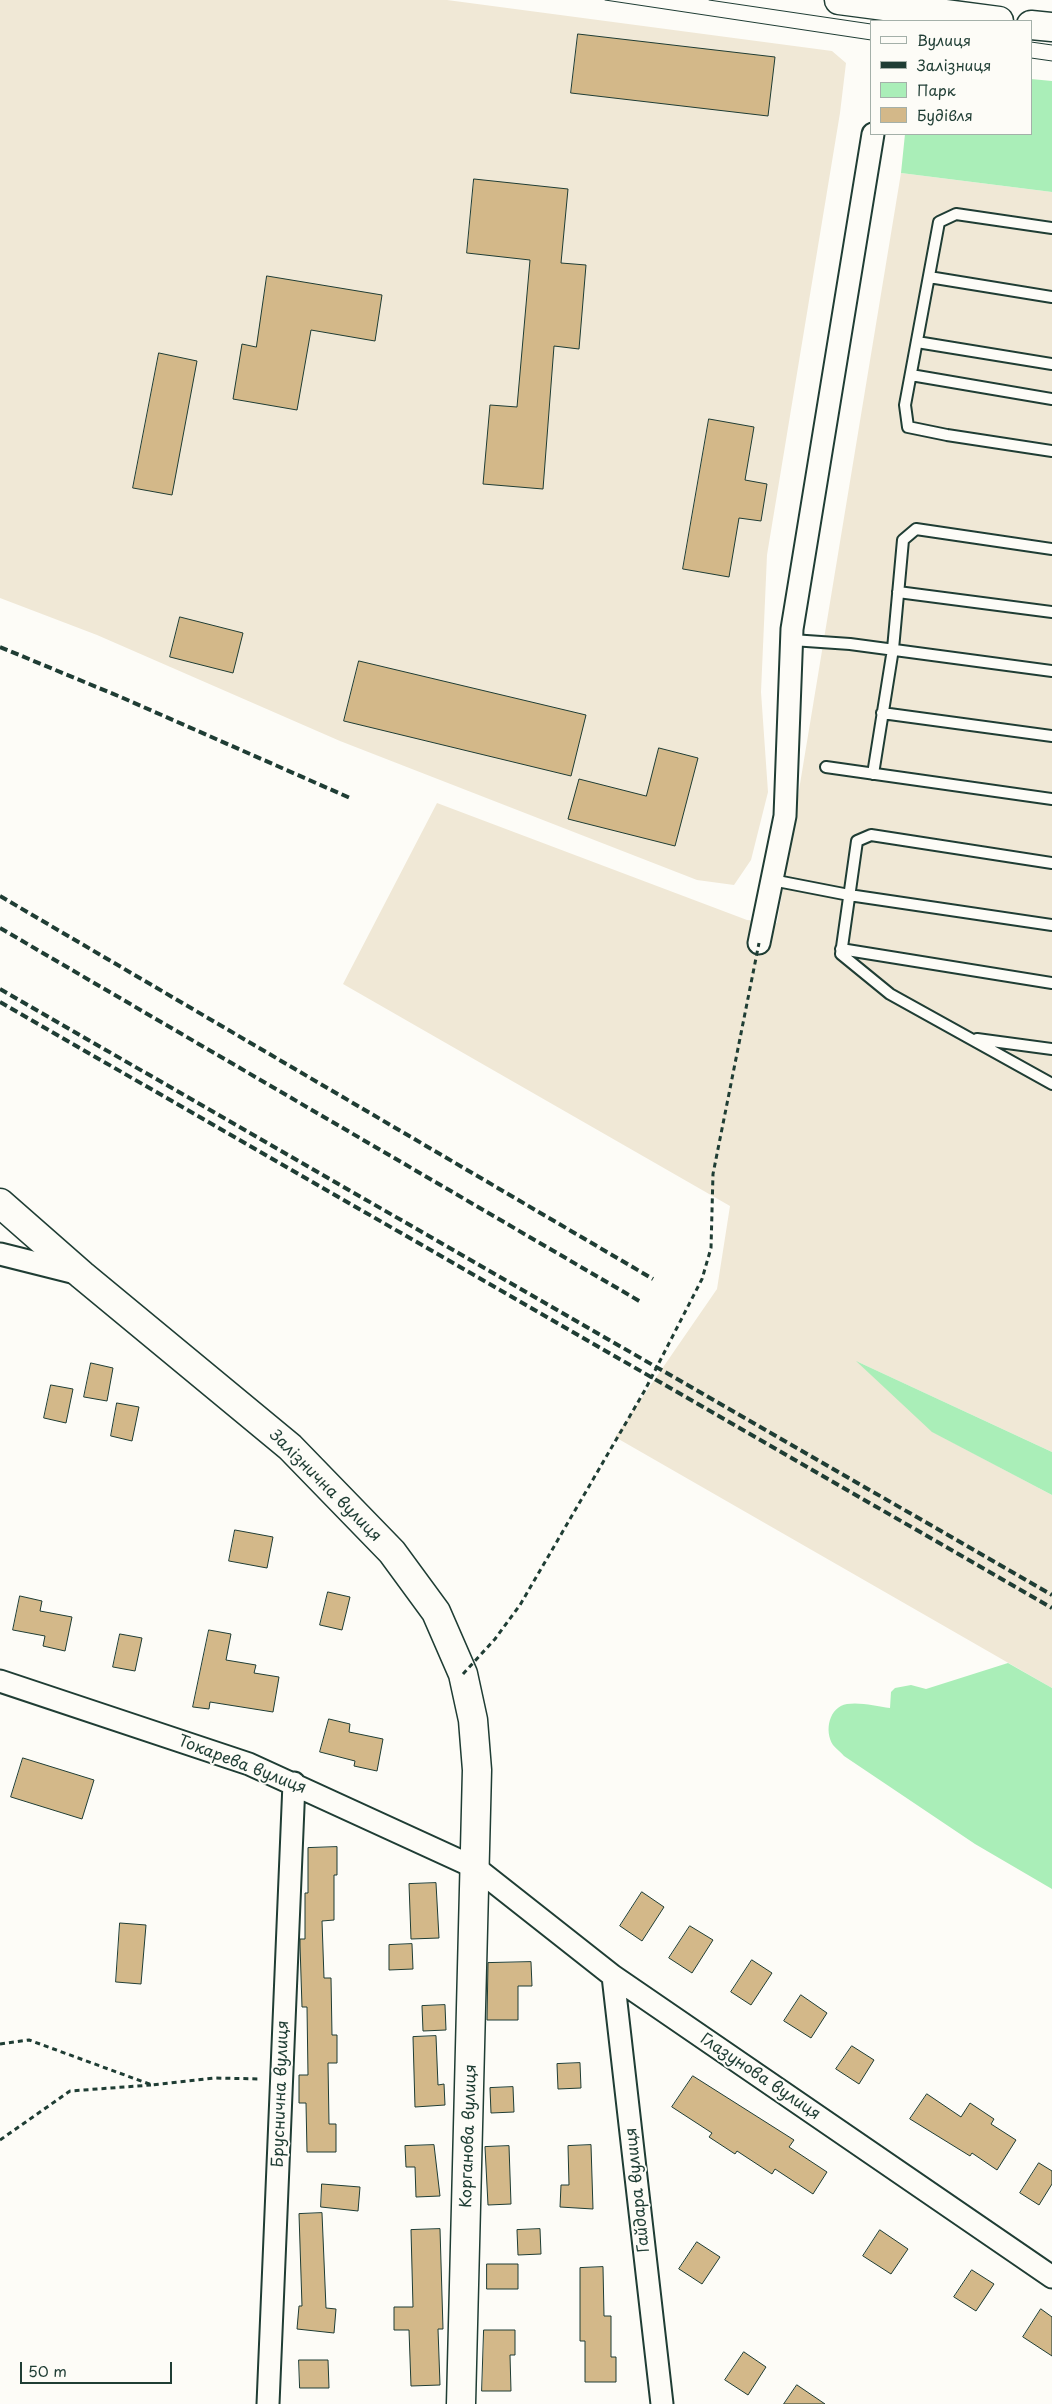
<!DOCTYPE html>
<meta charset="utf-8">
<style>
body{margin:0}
#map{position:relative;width:1052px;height:2404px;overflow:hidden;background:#fdfcf7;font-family:"Playpen Sans",sans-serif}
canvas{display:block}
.legend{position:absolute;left:870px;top:20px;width:162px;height:115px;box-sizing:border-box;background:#fdfcf7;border:1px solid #a4b0a9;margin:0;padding:6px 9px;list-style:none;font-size:15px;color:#1f3d34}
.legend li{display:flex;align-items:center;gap:10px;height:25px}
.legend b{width:25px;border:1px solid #a4b0a9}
.scale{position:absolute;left:20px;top:2362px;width:152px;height:22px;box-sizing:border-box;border:2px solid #1f3d34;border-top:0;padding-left:6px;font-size:15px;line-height:18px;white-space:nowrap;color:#1f3d34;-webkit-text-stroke:4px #fdfcf7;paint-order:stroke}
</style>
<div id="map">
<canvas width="1052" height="2404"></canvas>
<ul class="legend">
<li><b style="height:6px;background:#fdfcf7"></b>Вулиця</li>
<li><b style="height:6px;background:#1f3d34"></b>Залізниця</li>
<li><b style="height:14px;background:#aaeeb8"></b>Парк</li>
<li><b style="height:14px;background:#d3b889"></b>Будівля</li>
</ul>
<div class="scale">50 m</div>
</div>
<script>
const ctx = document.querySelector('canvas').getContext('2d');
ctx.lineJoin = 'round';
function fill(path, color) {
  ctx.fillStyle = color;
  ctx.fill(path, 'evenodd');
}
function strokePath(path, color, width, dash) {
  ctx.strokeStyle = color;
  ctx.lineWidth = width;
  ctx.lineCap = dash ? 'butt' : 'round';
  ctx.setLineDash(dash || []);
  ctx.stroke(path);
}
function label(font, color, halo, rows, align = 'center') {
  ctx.font = font + ' "Playpen Sans",sans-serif';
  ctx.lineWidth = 4;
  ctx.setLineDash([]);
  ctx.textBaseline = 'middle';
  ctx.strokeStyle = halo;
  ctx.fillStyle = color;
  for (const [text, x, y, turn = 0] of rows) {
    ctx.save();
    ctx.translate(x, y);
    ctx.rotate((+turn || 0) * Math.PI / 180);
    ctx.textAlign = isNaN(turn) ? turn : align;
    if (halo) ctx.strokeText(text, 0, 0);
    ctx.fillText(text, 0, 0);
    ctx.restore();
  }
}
fill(new Path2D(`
 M 0,0 L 447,0 L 832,51 L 846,63 L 840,113 L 767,555 L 761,692 L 768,792 L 751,860 L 734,885 L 697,880 L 340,741 L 97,635 L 0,598 Z
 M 901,173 L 1052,192 L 1052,1452 L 858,1362 L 933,1432 L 1052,1495 L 1052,1688 L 615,1437 L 717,1289 L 730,1206 L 343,984 L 437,803 L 747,920 L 777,923 Z`), '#f0e8d6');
fill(new Path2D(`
 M 1031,79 L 1052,81 L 1052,192 L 901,173 L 905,134 L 1031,134 Z
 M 856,1361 L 1052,1452 L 1052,1495 L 932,1432 Z
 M 1008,1663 L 1052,1688 L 1052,1889 L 975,1844 L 844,1756 C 841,1752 836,1749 833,1745 C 824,1731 829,1707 847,1704 C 860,1702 877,1706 890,1708 L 891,1692 L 895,1688 L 911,1685 L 926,1689 Z`), '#aaeeb8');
const building = new Path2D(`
 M 578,34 L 775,57 L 768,116 L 571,93 Z
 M 474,179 L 568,189 L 561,263 L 586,265 L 579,349 L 554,346 L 543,489 L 483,484 L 490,405 L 517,407 L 530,260 L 467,253 Z
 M 267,276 L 382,295 L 375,341 L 311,330 L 297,410 L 233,399 L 242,344 L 256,347 Z
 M 159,353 L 197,361 L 172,495 L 133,488 Z
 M 709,419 L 754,427 L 745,480 L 767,484 L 761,521 L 739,518 L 729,577 L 683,569 Z
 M 180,617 L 243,633 L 233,673 L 170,657 Z
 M 359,661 L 586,715 L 571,776 L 344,721 Z
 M 659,748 L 698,758 L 675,846 L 568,819 L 579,779 L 646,796 Z
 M 91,1363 L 113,1368 L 107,1401 L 84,1397 Z
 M 51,1385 L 73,1389 L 66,1423 L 44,1418 Z
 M 117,1403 L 139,1407 L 132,1441 L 111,1436 Z
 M 235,1530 L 273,1537 L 267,1568 L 229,1561 Z
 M 328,1592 L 350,1597 L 342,1630 L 320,1625 Z
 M 20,1596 L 42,1601 L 40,1611 L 72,1617 L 65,1651 L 43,1646 L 45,1636 L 13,1630 Z
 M 209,1630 L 231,1634 L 226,1660 L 256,1665 L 254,1673 L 279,1677 L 273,1712 L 210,1702 L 209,1709 L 193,1707 Z
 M 120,1634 L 142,1638 L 135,1671 L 113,1667 Z
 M 329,1719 L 350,1724 L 349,1732 L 383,1739 L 377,1771 L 354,1766 L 355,1761 L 320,1752 Z
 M 23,1758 L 94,1780 L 82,1819 L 11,1797 Z
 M 337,1847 L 337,1875 L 334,1875 L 334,1920 L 322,1921 L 324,1978 L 331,1978 L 332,2035 L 337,2035 L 337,2063 L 328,2063 L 329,2124 L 336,2124 L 336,2152 L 307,2152 L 306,2103 L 299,2103 L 299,2075 L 308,2075 L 307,2007 L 302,2007 L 300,1945 L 300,1939 L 305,1939 L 305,1893 L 308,1893 L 308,1848 Z
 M 436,1883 L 439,1938 L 411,1939 L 409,1884 Z
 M 642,1892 L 664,1907 L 642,1941 L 620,1926 Z
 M 120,1923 L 146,1925 L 141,1984 L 116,1982 Z
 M 690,1926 L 713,1940 L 692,1973 L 669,1958 Z
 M 412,1944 L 413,1969 L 389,1970 L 389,1945 Z
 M 752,1960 L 772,1973 L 751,2005 L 731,1992 Z
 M 531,1962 L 532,1986 L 518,1986 L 518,2020 L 487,2020 L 488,1963 Z
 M 801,1995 L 827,2013 L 811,2038 L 784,2021 Z
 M 445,2005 L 446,2030 L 423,2031 L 422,2006 Z
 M 436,2036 L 438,2085 L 444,2084 L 445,2105 L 415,2107 L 413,2037 Z
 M 852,2046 L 874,2060 L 859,2084 L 836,2069 Z
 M 580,2063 L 581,2088 L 558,2089 L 557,2064 Z
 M 693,2076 L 794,2140 L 789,2147 L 827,2172 L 813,2194 L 775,2169 L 772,2174 L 737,2151 L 735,2154 L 709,2137 L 712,2133 L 672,2107 Z
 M 513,2087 L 514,2112 L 491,2113 L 490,2088 Z
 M 927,2094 L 961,2117 L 970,2103 L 994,2119 L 991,2124 L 1016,2140 L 997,2170 L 972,2153 L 970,2156 L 910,2119 Z
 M 434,2145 L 440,2196 L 416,2197 L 415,2167 L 406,2167 L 405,2146 Z
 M 591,2145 L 593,2209 L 560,2207 L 561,2185 L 569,2185 L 568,2146 Z
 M 509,2146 L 511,2204 L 488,2205 L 485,2147 Z
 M 1039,2163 L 1052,2171 L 1052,2184 L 1039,2205 L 1020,2193 Z
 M 322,2184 L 360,2187 L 358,2211 L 321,2207 Z
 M 322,2213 L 326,2308 L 336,2309 L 334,2333 L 297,2329 L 299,2306 L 302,2306 L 299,2214 Z
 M 440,2229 L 443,2329 L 438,2329 L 440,2385 L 411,2386 L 409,2330 L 394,2330 L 394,2307 L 413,2307 L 411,2230 Z
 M 540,2229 L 541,2254 L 518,2255 L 517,2230 Z
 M 880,2230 L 908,2249 L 891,2274 L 863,2256 Z
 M 697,2242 L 720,2257 L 702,2284 L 679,2269 Z
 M 487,2264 L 518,2264 L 518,2289 L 487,2289 Z
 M 603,2267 L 604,2316 L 611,2316 L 611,2357 L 616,2357 L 616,2382 L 585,2382 L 585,2341 L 580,2341 L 580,2268 Z
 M 972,2270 L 994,2284 L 976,2311 L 954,2297 Z
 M 1041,2309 L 1052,2317 L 1052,2356 L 1023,2337 Z
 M 484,2330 L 515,2330 L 515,2355 L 510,2355 L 511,2391 L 482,2391 Z
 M 744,2352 L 766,2367 L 748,2395 L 725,2380 Z
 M 299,2360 L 328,2360 L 329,2388 L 300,2388 Z
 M 797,2385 L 825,2404 L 784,2404 Z`);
fill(building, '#d3b889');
strokePath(building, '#1f3d34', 1);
const lane = new Path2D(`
 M 1052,228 L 956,214 L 939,222 L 905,405 L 908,427 L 947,435 L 1052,451
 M 929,277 L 1052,297
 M 917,342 L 1052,364
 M 911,375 L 1052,399
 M 898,592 L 1052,612
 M 792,640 L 850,644 L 1052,671
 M 882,713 L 1052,736
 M 826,767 L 1052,799
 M 873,774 L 893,649 L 903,540 L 916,529 L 1052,549
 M 1052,863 L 871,835 L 857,841 L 841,954 L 890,994 L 1052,1084
 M 772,880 L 849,895 L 1052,925
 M 841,949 L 1052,983
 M 977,1039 L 1052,1049`);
const street = new Path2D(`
 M 759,943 L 785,816 L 792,629 L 873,134
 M 0,1254 L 80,1274
 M 0,1681 L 249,1764 L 476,1868 L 613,1976 L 1052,2277
 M 613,1976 L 662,2404
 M 268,2404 L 294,1783`);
const secondary = new Path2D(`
 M 839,0 L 999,21
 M 1031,25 L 1052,27
 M 0,1203 L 82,1275 L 290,1447 L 392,1552 L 436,1612 L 463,1674 L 473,1720 L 477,1770 L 461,2404`);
strokePath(lane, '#1f3d34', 14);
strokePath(street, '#1f3d34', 25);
strokePath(secondary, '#1f3d34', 31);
strokePath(new Path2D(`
 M 0,2044 L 29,2040 L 152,2085 L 214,2078 L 261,2079
 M 0,2140 L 70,2091 L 151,2085`), '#1f3d34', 3, [5, 4]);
strokePath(lane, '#fdfcf7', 10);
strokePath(street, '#fdfcf7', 21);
strokePath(secondary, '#fdfcf7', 28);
strokePath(new Path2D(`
 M 605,0 L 871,40
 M 709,0 L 871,24
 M 1031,42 L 1052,45
 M 1031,58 L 1052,61`), '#1f3d34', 1);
strokePath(new Path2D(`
 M 0,647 L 123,698 L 350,798
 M 0,896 L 653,1279
 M 0,928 L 641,1302
 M 0,989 L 1052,1595
 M 0,1002 L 1052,1608`), '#1f3d34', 4, [8, 4]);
strokePath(new Path2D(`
 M 463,1674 L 495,1639 L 520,1605 L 645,1390 L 702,1279 L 711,1248 L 713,1174 L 759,943`), '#1f3d34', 3, [5, 4]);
label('16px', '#1f3d34', '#fdfcf7', [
 ["Залізнична вулиця",325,1486,45],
 ["Токарева вулиця",242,1765,21],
 ["Глазунова вулиця",760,2077,34],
 ["Бруснична вулиця",281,2094,-88],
 ["Корганова вулиця",469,2136,-88],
 ["Гайдара вулиця",638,2190,-96]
]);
</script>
